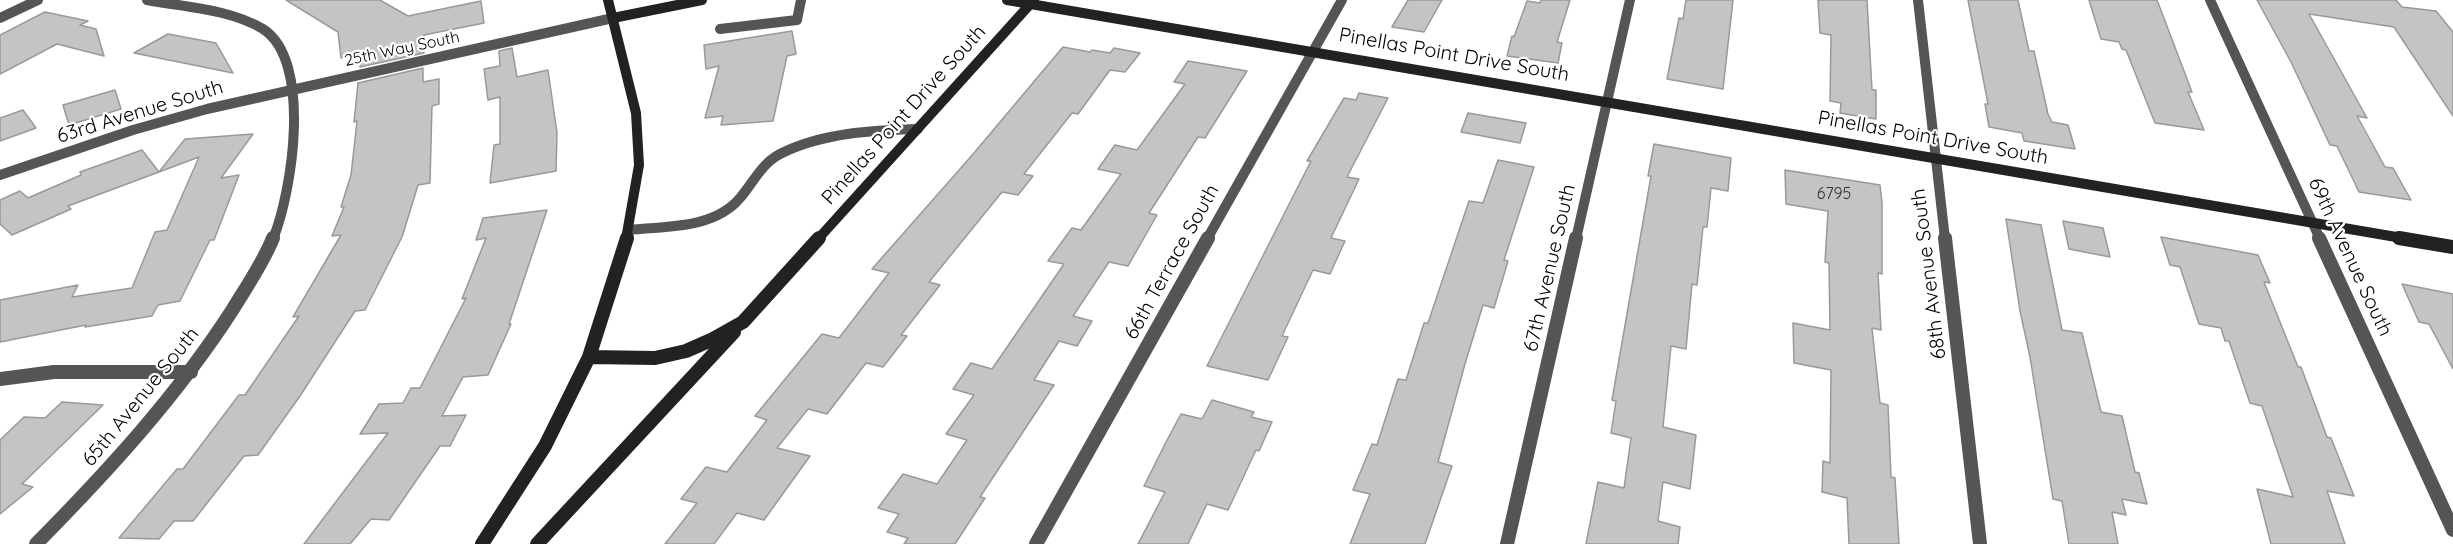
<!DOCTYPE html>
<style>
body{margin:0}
canvas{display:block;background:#fff}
</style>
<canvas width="2453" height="544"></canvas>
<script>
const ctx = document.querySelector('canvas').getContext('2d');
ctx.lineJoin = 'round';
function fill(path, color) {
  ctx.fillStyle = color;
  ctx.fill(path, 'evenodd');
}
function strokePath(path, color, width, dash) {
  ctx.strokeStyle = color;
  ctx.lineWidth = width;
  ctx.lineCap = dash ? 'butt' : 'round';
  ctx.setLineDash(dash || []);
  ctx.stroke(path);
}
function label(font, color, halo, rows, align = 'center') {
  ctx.font = font + ' Quicksand,sans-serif';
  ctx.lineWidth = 4.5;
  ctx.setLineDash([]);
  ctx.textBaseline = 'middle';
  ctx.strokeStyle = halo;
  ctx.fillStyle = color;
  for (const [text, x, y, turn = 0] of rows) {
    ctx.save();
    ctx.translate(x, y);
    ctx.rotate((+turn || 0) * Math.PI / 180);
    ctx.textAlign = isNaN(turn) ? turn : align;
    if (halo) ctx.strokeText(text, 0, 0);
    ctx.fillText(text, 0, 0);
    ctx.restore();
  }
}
const building = new Path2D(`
 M 286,0 L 380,0 L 408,16 L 481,1 L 484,23 L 424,35 L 424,53 L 360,67 L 362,53 L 341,58 L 338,32 Z
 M 1408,0 L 1442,0 L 1424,32 L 1392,27 Z
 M 1541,0 L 1570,0 L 1557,42 L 1562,43 L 1558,63 L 1507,56 L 1512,36 L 1514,37 L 1527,1 L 1540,3 Z
 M 1686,0 L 1733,0 L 1723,89 L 1667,79 L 1679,18 L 1683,19 Z
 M 1818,0 L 1867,0 L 1872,90 L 1876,90 L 1876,119 L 1840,113 L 1841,103 L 1830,101 L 1831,35 L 1820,33 Z
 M 1968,0 L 2018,0 L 2029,51 L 2034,51 L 2048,114 L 2052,122 L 2068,125 L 2075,149 L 2024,141 L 2022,133 L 1989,127 L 1985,104 L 1988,104 Z
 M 2089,0 L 2157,0 L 2192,92 L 2188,92 L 2204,130 L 2155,123 L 2126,50 L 2122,49 L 2119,42 L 2101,39 Z
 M 2257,0 L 2396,0 L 2402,7 L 2436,11 L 2453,32 L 2453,116 L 2394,27 L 2309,14 L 2367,118 L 2357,116 L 2385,167 L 2393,168 L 2411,200 L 2359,192 L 2337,146 L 2330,145 L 2291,62 Z
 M 45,12 L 88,21 L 80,25 L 96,29 L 104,56 L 57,44 L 0,74 L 0,35 Z
 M 792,31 L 796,54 L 787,56 L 773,121 L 721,125 L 723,116 L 705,118 L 719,66 L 706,69 L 704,45 Z
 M 168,34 L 216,43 L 233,73 L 134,53 Z
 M 1063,47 L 1090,52 L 1092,50 L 1110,53 L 1114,48 L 1140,53 L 1125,72 L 1110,70 L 1078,114 L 1072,113 L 1024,174 L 1033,176 L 1018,195 L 1002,192 L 929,282 L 940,285 L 901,335 L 907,336 L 883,367 L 866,363 L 827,414 L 808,409 L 777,448 L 810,456 L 764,520 L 737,513 L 714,544 L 665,544 L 697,503 L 681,499 L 706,467 L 727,472 L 767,420 L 755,416 L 822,334 L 839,338 L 889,273 L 872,269 L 974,153 Z
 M 512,48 L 517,77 L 548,70 L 557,133 L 556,171 L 490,183 L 494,145 L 500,144 L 500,97 L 488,100 L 484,69 L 500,66 L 499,51 Z
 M 1188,61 L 1247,71 L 1205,138 L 1198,137 L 1149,213 L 1157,215 L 1128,266 L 1109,262 L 1073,316 L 1092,321 L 1077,346 L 1059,341 L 1034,380 L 1054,385 L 980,497 L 985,498 L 955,544 L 904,544 L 908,538 L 887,532 L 899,514 L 878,508 L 903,474 L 937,484 L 967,440 L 946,434 L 974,395 L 953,389 L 971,363 L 992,369 L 1064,264 L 1048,261 L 1072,228 L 1081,230 L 1121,174 L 1098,169 L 1115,145 L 1137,150 L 1185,84 L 1174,82 Z
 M 423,68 L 423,82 L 439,79 L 439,104 L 432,106 L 430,183 L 418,185 L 402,237 L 365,310 L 355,311 L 300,396 L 258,455 L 244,456 L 193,521 L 174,521 L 159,539 L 119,538 L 177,469 L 183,469 L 239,395 L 245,395 L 299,316 L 293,317 L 341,235 L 332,236 L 344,207 L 341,207 L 351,175 L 357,121 L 354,122 L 358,83 Z
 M 115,90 L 121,109 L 69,125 L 63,105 Z
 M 1359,93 L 1388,98 L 1347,177 L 1359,179 L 1331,238 L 1345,241 L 1330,274 L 1313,270 L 1282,336 L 1288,337 L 1268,380 L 1207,366 L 1311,161 L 1307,161 L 1344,98 L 1356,100 Z
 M 23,110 L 36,128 L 0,141 L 0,118 Z
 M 1468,113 L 1526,123 L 1520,143 L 1461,132 Z
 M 253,134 L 221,178 L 239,175 L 214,240 L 210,240 L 180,301 L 158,305 L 152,316 L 85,327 L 86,325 L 0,342 L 0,300 L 78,285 L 72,297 L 132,288 L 155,232 L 167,230 L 199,157 L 159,172 L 185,139 Z
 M 1654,144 L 1731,158 L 1728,191 L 1711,188 L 1707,227 L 1703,227 L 1697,285 L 1692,284 L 1686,349 L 1671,346 L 1663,427 L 1696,435 L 1690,489 L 1663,482 L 1658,521 L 1680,527 L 1678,544 L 1586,544 L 1598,482 L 1624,488 L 1631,438 L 1611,433 L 1616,401 L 1612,400 L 1651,176 L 1648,176 Z
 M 142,150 L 159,172 L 68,206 L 71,209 L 12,235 L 0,224 L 0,200 L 20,191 L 28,198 L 81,175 L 80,172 Z
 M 1498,160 L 1534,167 L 1504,260 L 1508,261 L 1494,308 L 1483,305 L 1465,364 L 1438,462 L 1452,466 L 1425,544 L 1350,544 L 1370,494 L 1353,490 L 1372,444 L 1377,445 L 1398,379 L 1406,380 L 1424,323 L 1428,323 L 1469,201 L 1483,203 Z
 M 1785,170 L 1880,185 L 1882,203 L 1882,274 L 1878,273 L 1881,330 L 1872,328 L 1880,403 L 1888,405 L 1891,477 L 1895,478 L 1899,544 L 1849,544 L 1847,498 L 1822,492 L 1823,461 L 1830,463 L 1831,370 L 1794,363 L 1793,323 L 1830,330 L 1829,263 L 1825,262 L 1828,211 L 1786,204 Z
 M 547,210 L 509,324 L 511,324 L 488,375 L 463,377 L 442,416 L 466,415 L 450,446 L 440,446 L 389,520 L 371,519 L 350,544 L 304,544 L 388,433 L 360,434 L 379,404 L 403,403 L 411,388 L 420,388 L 466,298 L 462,299 L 486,238 L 476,240 L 483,218 Z
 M 2006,219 L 2041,225 L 2062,330 L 2082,333 L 2101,412 L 2122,416 L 2135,472 L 2139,473 L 2147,504 L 2122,499 L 2126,515 L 2112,512 L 2118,544 L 2069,544 L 2062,501 L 2053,499 L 2030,357 L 2020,311 Z
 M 2063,221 L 2103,228 L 2110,257 L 2069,249 Z
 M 2161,237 L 2258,255 L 2270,283 L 2264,282 L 2298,367 L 2301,367 L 2327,437 L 2331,438 L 2354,496 L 2327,491 L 2345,544 L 2271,544 L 2257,489 L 2293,497 L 2262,406 L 2250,403 L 2229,341 L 2225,341 L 2221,328 L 2199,324 L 2180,267 L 2170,265 Z
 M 2402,284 L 2453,294 L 2453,369 L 2429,324 L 2419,322 Z
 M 1212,400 L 1254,412 L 1251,417 L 1272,422 L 1259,451 L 1256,450 L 1228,510 L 1207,504 L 1188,544 L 1138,544 L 1165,492 L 1144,486 L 1166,442 L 1181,414 L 1202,419 Z
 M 62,402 L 103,405 L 22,484 L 33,487 L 0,514 L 0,440 L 24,417 L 45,418 Z`);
fill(building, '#c4c4c4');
strokePath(building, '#999', 1.5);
strokePath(new Path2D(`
 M 720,29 L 797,20 L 801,0
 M 629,230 C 666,226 714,229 740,198 C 753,183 761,164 780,154 C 821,133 873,130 918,129`), '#555', 10);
strokePath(new Path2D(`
 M 147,0 C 184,7 230,9 263,29 C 313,61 292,193 273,239
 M 1918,0 L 1945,239
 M 2210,0 L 2320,239
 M 0,18 L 38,0
 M 0,175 L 133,130 L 207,109 L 613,18
 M 1207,239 L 1342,0
 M 1576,239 L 1630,0`), '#555', 10);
strokePath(new Path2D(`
 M 1945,238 L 1980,544
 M 2319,238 L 2453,530
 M 0,379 L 54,372 L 191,372
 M 36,544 C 108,471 177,396 233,309 C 247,286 263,263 273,238
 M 1036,544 L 1208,238
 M 1507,544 L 1576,238`), '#555', 14);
strokePath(new Path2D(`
 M 608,0 L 636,113 L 639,165 L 626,239
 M 1007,0 L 2408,239
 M 613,18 L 702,0
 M 818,239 L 1034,0`), '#222', 10);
strokePath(new Path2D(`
 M 2399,238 L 2453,247
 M 589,357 L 655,358 L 686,351 L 711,340 L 743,322 L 819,238
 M 482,544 L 545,446 L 589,357 L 627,238
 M 537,544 L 734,332`), '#222', 14);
label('16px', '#000', '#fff', [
 ["25th Way South",402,49,-12]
]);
label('16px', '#313131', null, [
 ["6795",1834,194]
]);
label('20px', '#000', '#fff', [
 ["Pinellas Point Drive South",1454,55,10],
 ["63rd Avenue South",140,112,-17],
 ["Pinellas Point Drive South",904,115,-48],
 ["Pinellas Point Drive South",1933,138,10],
 ["69th Avenue South",2350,257,65],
 ["66th Terrace South",1172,262,-61],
 ["67th Avenue South",1550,268,-77],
 ["68th Avenue South",1929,274,-97],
 ["65th Avenue South",141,397,-51]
]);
</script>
